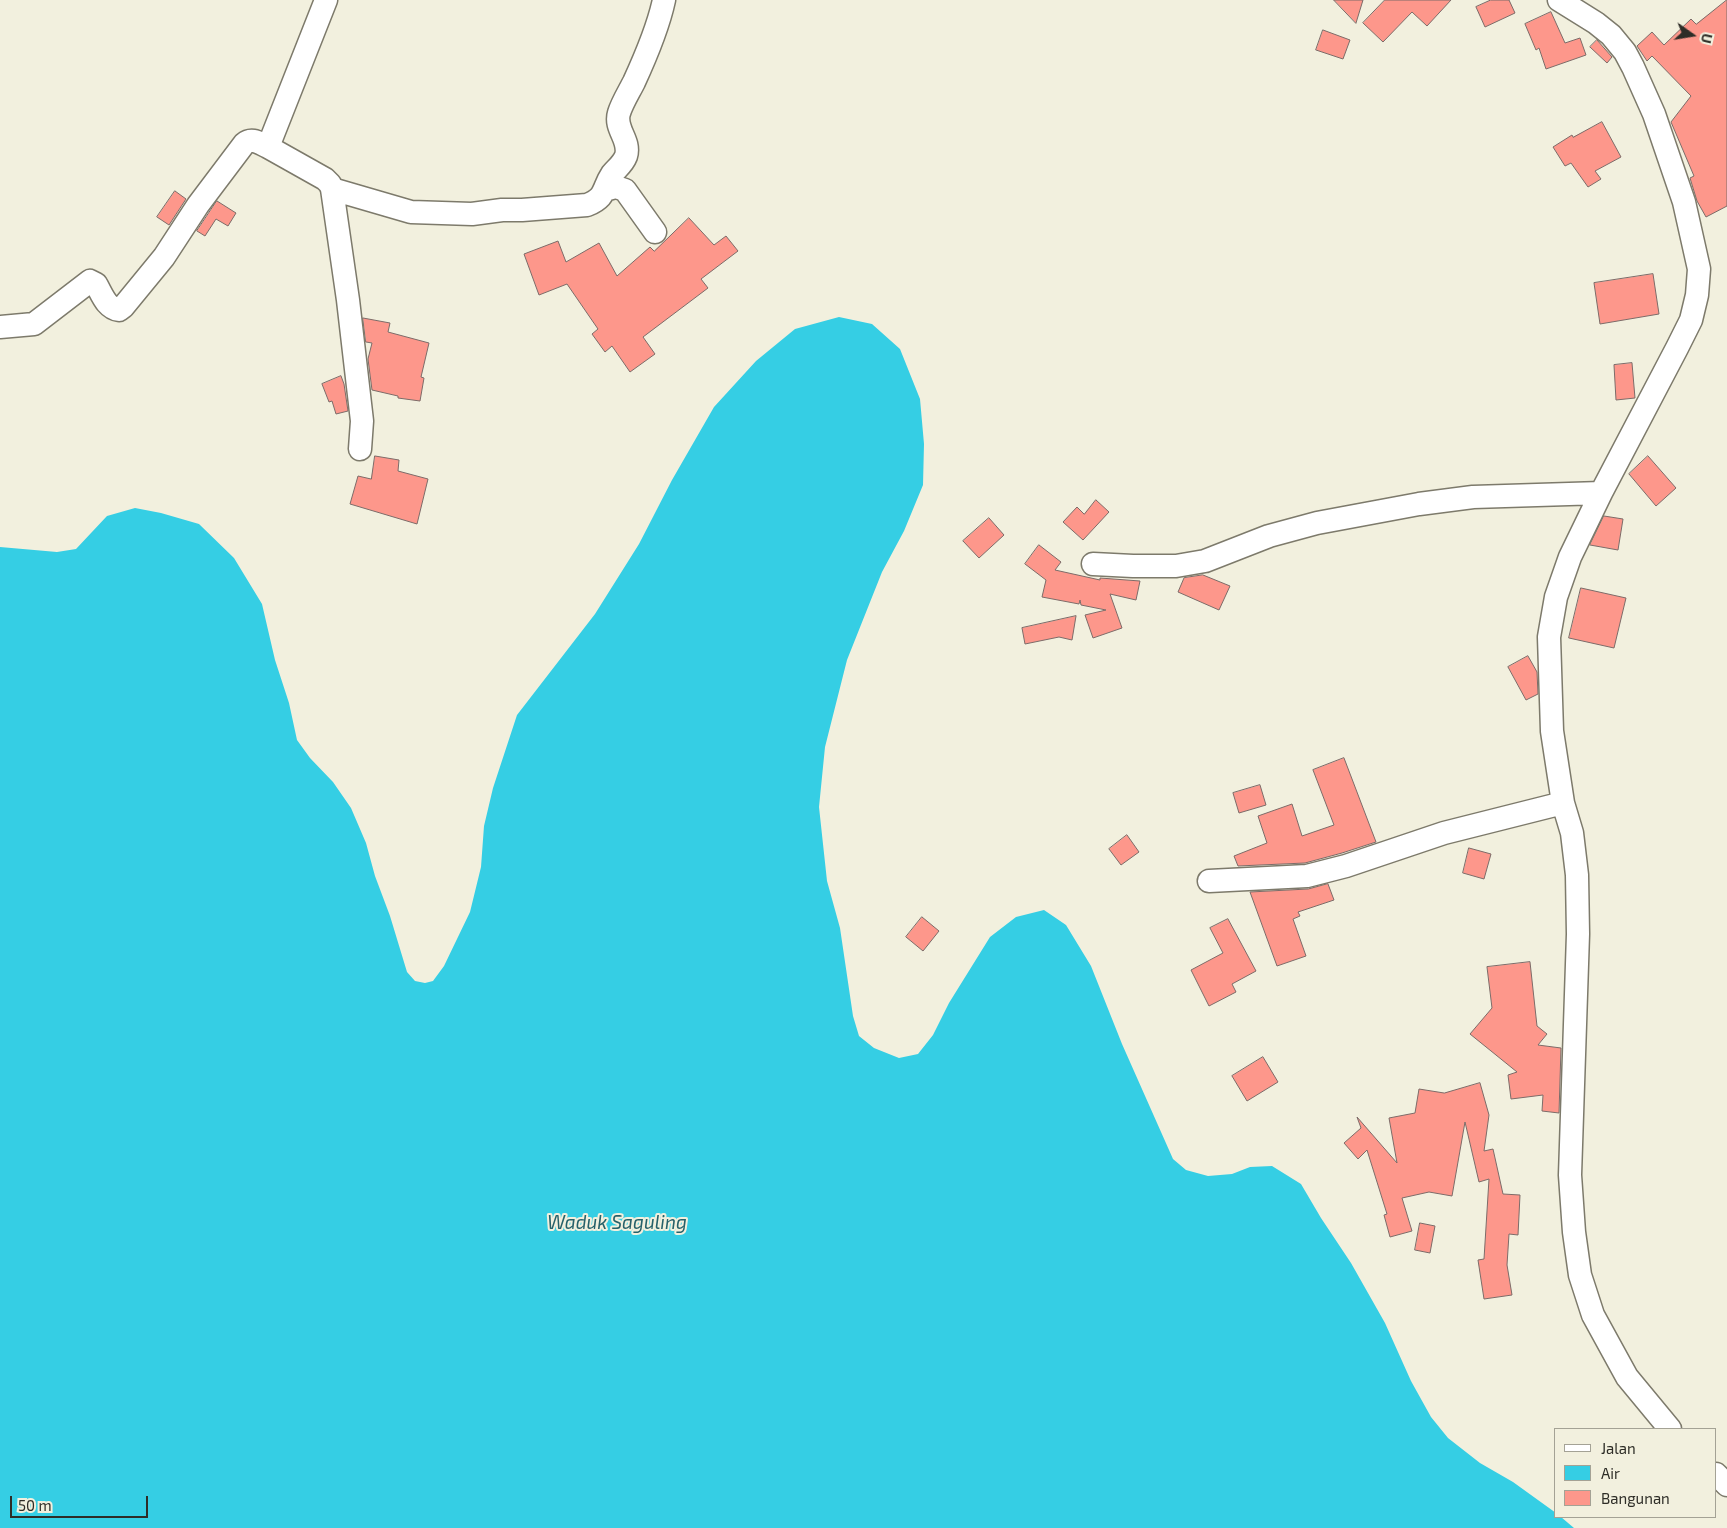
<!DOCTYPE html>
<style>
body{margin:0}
#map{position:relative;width:1727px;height:1528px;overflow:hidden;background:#f2f0de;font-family:"Exo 2",sans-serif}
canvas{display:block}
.legend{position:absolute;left:1554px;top:1428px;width:162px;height:90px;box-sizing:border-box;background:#f2f0de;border:1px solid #a4a295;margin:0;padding:6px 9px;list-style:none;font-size:15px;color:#2e2d27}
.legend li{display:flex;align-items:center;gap:10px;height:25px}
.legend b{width:25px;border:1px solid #a4a295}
.north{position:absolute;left:1667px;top:10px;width:50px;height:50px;-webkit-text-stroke:4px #f2f0de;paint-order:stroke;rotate:103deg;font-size:14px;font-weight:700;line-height:20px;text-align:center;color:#2e2d27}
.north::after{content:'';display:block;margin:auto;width:18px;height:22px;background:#2e2d27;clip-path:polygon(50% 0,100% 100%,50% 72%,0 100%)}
.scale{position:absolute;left:10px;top:1496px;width:138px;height:22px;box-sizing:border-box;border:2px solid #2e2d27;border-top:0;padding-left:6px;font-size:15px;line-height:18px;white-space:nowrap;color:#2e2d27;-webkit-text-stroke:4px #f2f0de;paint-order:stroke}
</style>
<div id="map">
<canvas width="1727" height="1528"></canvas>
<ul class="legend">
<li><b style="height:6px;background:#fff"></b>Jalan</li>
<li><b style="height:14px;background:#35cee4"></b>Air</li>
<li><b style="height:14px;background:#fd978b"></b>Bangunan</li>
</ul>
<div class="north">U</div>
<div class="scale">50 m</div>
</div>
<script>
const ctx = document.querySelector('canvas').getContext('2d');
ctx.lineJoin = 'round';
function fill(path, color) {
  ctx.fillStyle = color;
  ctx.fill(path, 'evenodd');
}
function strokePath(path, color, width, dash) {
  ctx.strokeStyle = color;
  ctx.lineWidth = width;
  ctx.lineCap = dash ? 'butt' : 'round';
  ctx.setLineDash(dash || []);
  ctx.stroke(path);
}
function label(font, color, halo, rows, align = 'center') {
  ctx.font = font + ' "Exo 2",sans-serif';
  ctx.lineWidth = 4;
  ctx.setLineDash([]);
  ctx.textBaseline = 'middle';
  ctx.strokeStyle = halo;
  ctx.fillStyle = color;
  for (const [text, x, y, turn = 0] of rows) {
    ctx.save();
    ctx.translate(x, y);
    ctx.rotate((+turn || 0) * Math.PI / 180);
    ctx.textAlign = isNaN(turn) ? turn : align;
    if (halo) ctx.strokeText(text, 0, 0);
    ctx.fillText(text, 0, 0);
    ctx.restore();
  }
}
fill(new Path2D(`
 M 839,317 L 872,324 L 900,349 L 920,399 L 924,444 L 923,485 L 904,531 L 882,572 L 847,660 L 825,747 L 819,807 L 827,881 L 840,928 L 853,1016 L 859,1036 L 874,1048 L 899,1058 L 918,1054 L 933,1035 L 949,1003 L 990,937 L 1016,917 L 1044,910 L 1066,925 L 1091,966 L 1122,1044 L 1173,1159 L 1186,1170 L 1208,1176 L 1232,1174 L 1250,1167 L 1272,1166 L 1301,1184 L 1321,1218 L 1351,1263 L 1385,1323 L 1411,1381 L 1431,1417 L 1448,1438 L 1480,1463 L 1513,1482 L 1556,1513 L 1556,1517 L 1561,1517 L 1574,1528 L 0,1528 L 0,547 L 57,552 L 76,549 L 107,516 L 135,508 L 161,513 L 199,524 L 234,558 L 262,604 L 275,660 L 289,703 L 297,740 L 310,758 L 333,782 L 351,808 L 366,843 L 375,876 L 390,916 L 407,972 L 415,981 L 425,983 L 433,981 L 444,966 L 470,912 L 481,867 L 484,826 L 493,788 L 517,715 L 595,614 L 639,544 L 672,480 L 714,407 L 756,361 L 795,329 Z`), '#35cee4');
const building = new Path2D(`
 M 1334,0 L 1363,0 L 1356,23 Z
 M 1385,0 L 1451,0 L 1427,26 L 1412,12 L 1383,42 L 1363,23 Z
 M 1491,0 L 1509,0 L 1515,13 L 1485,27 L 1476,7 Z
 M 1727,0 L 1727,206 L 1706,217 L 1697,201 L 1690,178 L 1694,176 L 1671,122 L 1691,96 L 1652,56 L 1647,61 L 1637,46 L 1652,32 L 1664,45 L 1691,19 L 1696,24 Z
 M 1551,12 L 1565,43 L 1580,38 L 1586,55 L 1546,69 L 1539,48 L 1536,50 L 1525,24 Z
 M 1323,30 L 1350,40 L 1343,59 L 1316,50 Z
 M 1597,40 L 1612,57 L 1607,63 L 1590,47 Z
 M 1602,122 L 1621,157 L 1595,171 L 1601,179 L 1588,187 L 1571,163 L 1565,166 L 1553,147 L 1572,135 L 1573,137 Z
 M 175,191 L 186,199 L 169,225 L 157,217 Z
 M 217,201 L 236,213 L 228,226 L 216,219 L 205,236 L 197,231 Z
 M 689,218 L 714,245 L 726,236 L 738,251 L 701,279 L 708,288 L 643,337 L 655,354 L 630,372 L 612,346 L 605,352 L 592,334 L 598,329 L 567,284 L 539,295 L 524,254 L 558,241 L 566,262 L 599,243 L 617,276 L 650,247 L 654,251 Z
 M 1653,274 L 1659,314 L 1600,324 L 1594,283 Z
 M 363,318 L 390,323 L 388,332 L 429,343 L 421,377 L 424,378 L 420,401 L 398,398 L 398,396 L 372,390 L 368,359 L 372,343 L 366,342 Z
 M 1632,363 L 1635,398 L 1616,400 L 1614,365 Z
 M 341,376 L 344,384 L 348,411 L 336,414 L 332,401 L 329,402 L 322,384 Z
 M 375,456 L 399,460 L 398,471 L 428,479 L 417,524 L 350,504 L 358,476 L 371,479 Z
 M 1648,456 L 1676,488 L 1656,506 L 1629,474 Z
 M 1096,500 L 1109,512 L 1083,540 L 1063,522 L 1077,507 L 1084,514 Z
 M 1604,516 L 1623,519 L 1618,550 L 1590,545 Z
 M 989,518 L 1004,535 L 979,558 L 963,541 Z
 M 1039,545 L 1061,562 L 1055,570 L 1100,580 L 1100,578 L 1140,581 L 1136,600 L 1110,594 L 1122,628 L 1093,638 L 1085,615 L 1106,610 L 1081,605 L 1080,600 L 1079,604 L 1042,597 L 1046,580 L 1025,564 Z
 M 1203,575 L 1230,586 L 1219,610 L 1178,592 L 1184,578 Z
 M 1581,588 L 1626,598 L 1614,648 L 1569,638 Z
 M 1076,616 L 1072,640 L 1059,637 L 1025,644 L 1022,628 Z
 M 1528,656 L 1537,672 L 1538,694 L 1526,700 L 1508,667 Z
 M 1344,758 L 1376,842 L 1342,853 L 1305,863 L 1238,866 L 1234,856 L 1267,843 L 1258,816 L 1292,804 L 1302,836 L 1334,825 L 1313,770 Z
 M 1260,785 L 1266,805 L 1239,813 L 1233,793 Z
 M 1127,835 L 1139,852 L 1121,865 L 1109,849 Z
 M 1469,848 L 1491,854 L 1484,879 L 1463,873 Z
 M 1328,884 L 1334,900 L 1298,912 L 1300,916 L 1293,919 L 1306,956 L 1277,966 L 1250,892 L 1308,889 Z
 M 922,917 L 939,931 L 923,951 L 906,937 Z
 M 1228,919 L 1256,971 L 1232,984 L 1236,992 L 1209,1006 L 1191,970 L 1223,953 L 1210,928 Z
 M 1530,962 L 1537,1026 L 1547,1034 L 1538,1045 L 1561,1048 L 1559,1113 L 1542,1111 L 1543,1095 L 1511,1099 L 1508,1075 L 1517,1072 L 1470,1034 L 1492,1008 L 1487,967 Z
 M 1263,1057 L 1278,1082 L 1247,1101 L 1232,1076 Z
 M 1480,1083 L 1489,1115 L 1484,1151 L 1493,1149 L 1503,1194 L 1520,1195 L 1518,1235 L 1509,1234 L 1507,1265 L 1512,1295 L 1484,1299 L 1478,1260 L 1484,1259 L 1489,1179 L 1479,1182 L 1465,1122 L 1452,1196 L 1429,1192 L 1402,1198 L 1412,1231 L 1390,1237 L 1384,1215 L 1387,1214 L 1367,1150 L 1358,1159 L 1344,1143 L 1361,1128 L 1357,1117 L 1397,1163 L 1389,1118 L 1415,1113 L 1419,1089 L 1444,1093 Z
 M 1420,1223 L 1435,1226 L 1430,1253 L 1415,1250 Z`);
fill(building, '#fd978b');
strokePath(building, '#7c6b68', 1);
const street = new Path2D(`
 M 1559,0 L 1596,23 L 1611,35 L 1625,52 L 1633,67 L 1654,114 L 1684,202 L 1699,269 L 1697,295 L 1691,320 L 1677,348 L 1601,493 L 1570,557 L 1556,597 L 1549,637 L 1552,731 L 1563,803 L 1572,833 L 1577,875 L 1578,934 L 1570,1175 L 1574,1232 L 1580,1275 L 1593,1315 L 1627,1377 L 1670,1429
 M 268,147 L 325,179 L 330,184 L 332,189 L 348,300 L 362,421 L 360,449
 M 332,189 L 411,212 L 472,214 L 502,210 L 522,210 L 587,205 C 607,197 602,189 612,174 C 617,168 623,164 626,156 C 631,140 614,129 619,113 C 622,103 629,92 634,82 C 646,56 658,28 664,0
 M 605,190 L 616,187 L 625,190 L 655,232
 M 0,327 L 34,324 L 90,281 L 96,284 C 102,294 106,308 119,310 L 123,307 L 164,257 L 198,205 L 244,144 C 252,137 259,143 268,147 L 326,0
 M 1093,564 L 1133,566 L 1176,566 L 1205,561 L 1269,536 L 1317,523 L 1419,504 L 1473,497 L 1601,493
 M 1209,881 L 1307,876 L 1346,866 L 1444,833 L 1563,803
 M 1716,1474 L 1727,1485`);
strokePath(street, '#7d7a6b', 25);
strokePath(street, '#fff', 22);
label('italic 19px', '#26616a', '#f2f0de', [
 ["Waduk Saguling",617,1223]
]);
</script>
